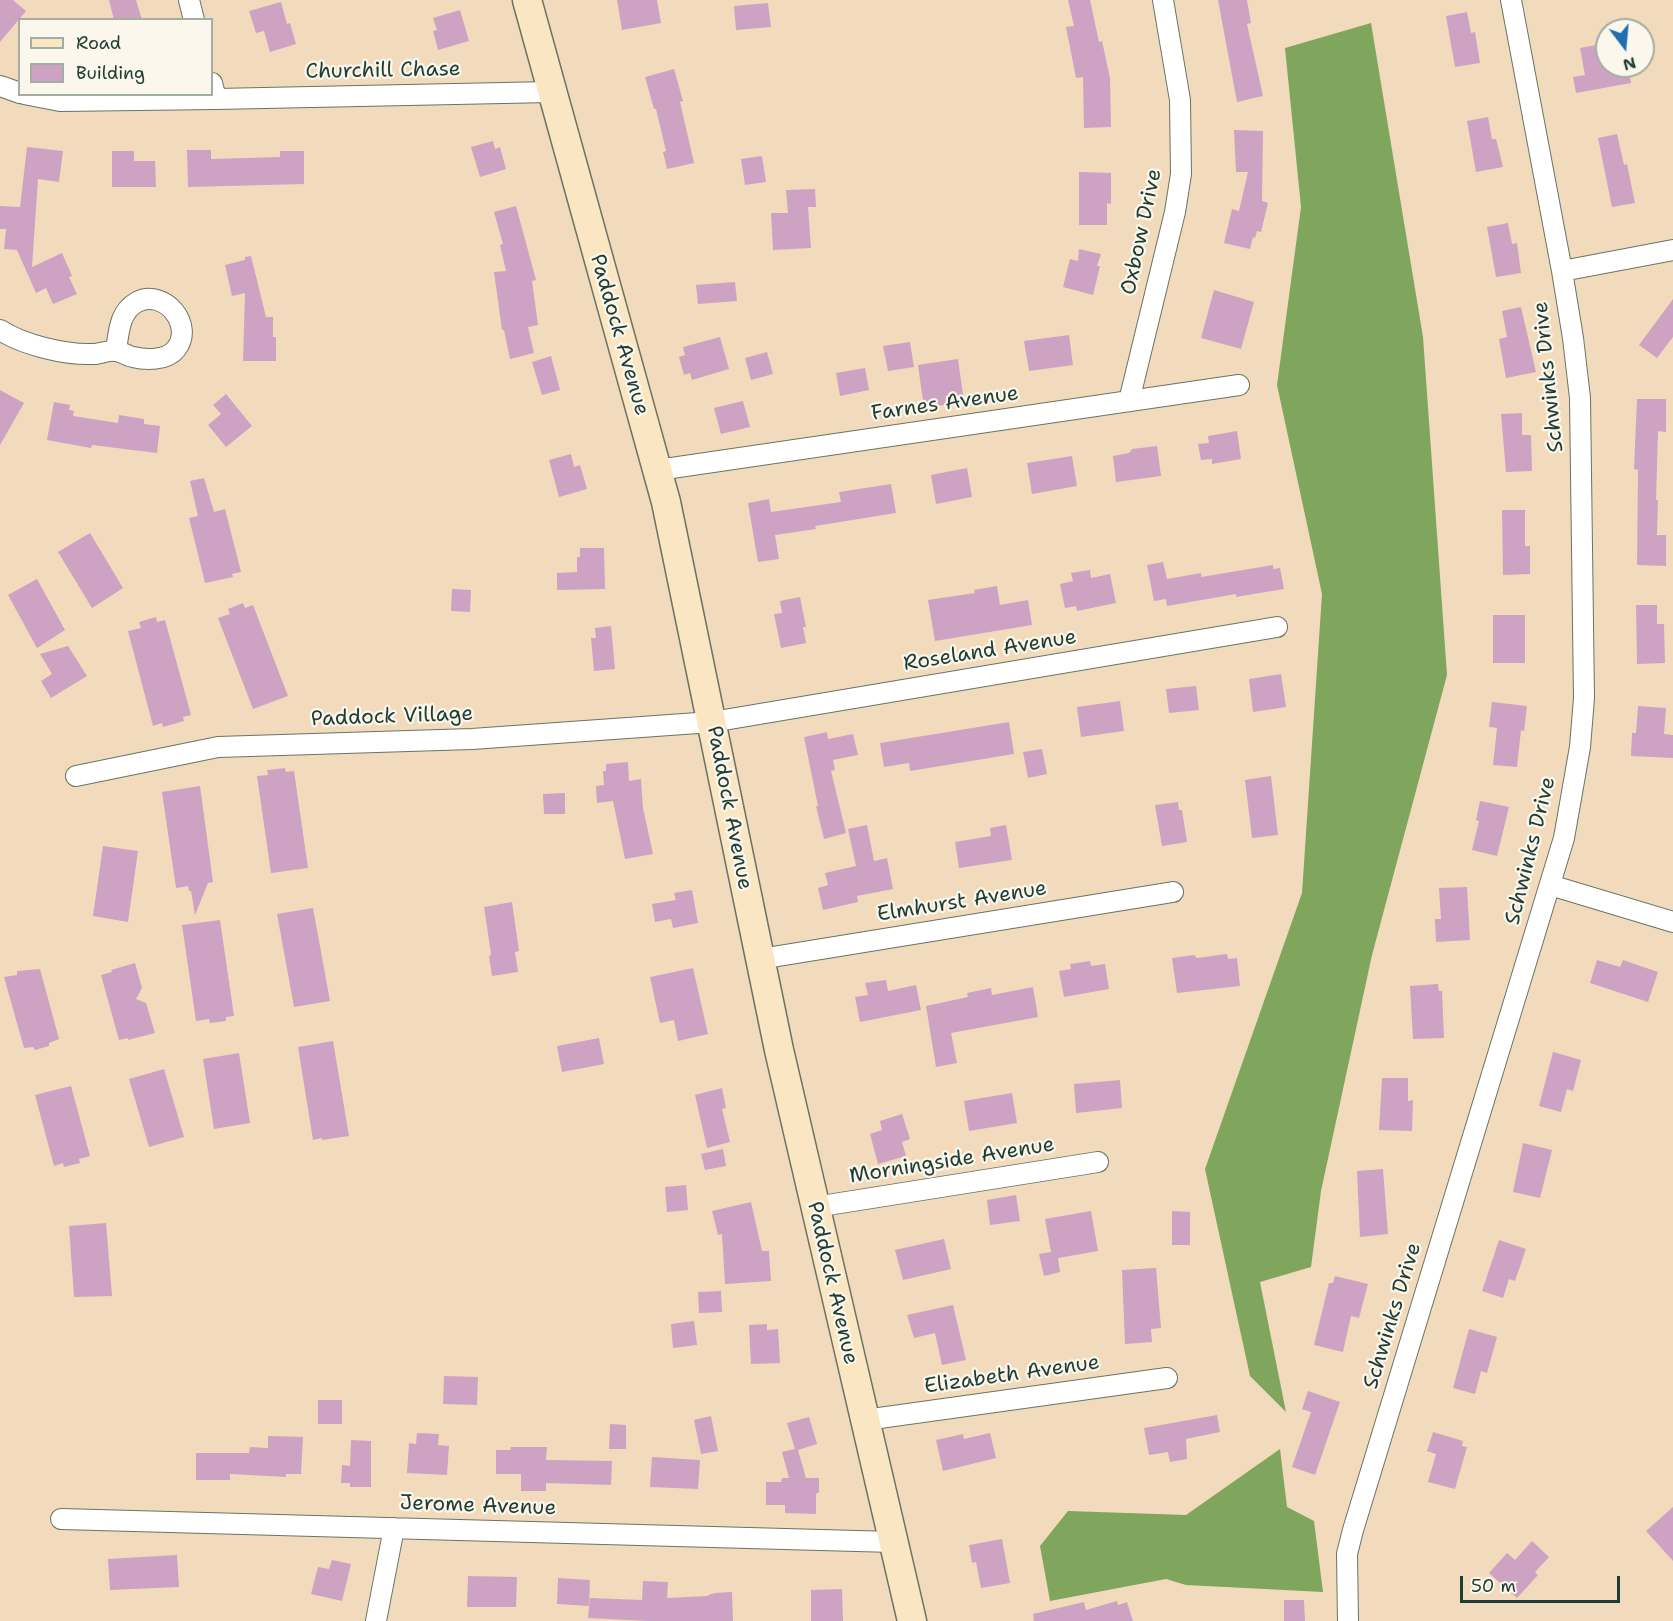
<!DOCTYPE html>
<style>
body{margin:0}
#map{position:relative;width:1673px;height:1621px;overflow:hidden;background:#f2dbbc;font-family:"Shantell Sans",sans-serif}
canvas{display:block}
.legend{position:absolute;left:18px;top:18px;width:195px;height:78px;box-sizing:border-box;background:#fbf7ec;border:2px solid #a3ada2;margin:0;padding:8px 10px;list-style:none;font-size:18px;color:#1f3d34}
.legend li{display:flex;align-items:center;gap:12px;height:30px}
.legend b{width:30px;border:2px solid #a3ada2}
.north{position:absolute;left:1595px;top:18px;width:60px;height:60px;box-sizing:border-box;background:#fbf7ec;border:2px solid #a3ada2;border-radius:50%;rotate:164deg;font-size:16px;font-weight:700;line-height:24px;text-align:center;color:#1f3d34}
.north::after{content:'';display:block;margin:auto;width:21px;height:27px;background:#1f6fb2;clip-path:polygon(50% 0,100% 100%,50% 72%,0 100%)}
.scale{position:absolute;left:1460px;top:1576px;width:160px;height:27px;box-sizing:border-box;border:3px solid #1f3d34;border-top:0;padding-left:8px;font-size:18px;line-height:21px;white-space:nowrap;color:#1f3d34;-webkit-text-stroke:4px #fbf7ec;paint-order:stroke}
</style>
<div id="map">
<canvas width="1673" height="1621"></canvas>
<ul class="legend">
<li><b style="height:8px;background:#fbe6c3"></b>Road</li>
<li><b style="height:16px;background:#cea2c3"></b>Building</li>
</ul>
<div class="north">N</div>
<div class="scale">50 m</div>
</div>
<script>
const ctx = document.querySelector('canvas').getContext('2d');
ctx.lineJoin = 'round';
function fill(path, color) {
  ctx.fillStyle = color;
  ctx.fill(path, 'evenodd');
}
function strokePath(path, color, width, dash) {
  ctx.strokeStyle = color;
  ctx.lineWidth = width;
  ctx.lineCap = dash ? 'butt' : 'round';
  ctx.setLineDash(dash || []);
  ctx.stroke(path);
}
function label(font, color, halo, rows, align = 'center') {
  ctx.font = font + ' "Shantell Sans",sans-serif';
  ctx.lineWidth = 4.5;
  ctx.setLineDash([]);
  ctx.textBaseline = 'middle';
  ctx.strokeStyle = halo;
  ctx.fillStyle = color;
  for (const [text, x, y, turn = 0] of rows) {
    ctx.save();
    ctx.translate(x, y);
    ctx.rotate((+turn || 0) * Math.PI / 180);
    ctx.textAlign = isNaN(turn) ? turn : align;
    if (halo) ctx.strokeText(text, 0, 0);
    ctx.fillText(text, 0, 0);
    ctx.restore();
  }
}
fill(new Path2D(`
 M 1371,23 L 1423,337 L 1447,675 L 1372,955 L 1321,1191 L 1311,1267 L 1260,1282 L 1286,1412 L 1250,1376 L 1205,1169 L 1302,893 L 1322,594 L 1277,385 L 1301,207 L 1285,48 Z
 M 1280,1449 L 1287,1507 L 1314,1521 L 1323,1592 L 1186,1585 L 1166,1579 L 1050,1601 L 1040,1546 L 1068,1511 L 1186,1515 Z`), '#80a65d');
fill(new Path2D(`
 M 0,0 L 13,0 L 26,11 L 0,42 Z
 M 109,0 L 136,0 L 142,20 L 114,20 Z
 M 617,0 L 657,0 L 661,23 L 622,30 Z
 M 1068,0 L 1090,0 L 1099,42 L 1102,41 L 1110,78 L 1111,127 L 1084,128 L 1083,77 L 1076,78 L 1066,27 L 1074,26 Z
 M 1218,0 L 1247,0 L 1251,23 L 1247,24 L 1263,96 L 1237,102 Z
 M 281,2 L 287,24 L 290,23 L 296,44 L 270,52 L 264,31 L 256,33 L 249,11 Z
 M 768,3 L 771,27 L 736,30 L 734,6 Z
 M 460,10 L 469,41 L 438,50 L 433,31 L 437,30 L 433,18 Z
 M 1467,12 L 1471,33 L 1475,32 L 1480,63 L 1455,67 L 1446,16 Z
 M 1607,43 L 1607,66 L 1610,66 L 1611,70 L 1629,67 L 1631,83 L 1576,93 L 1573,77 L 1585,75 L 1580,48 Z
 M 674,69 L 683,101 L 680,102 L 694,163 L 667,169 L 663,152 L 666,151 L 656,109 L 654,109 L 645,77 Z
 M 1488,117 L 1492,139 L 1496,139 L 1503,167 L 1476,172 L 1467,121 Z
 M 1234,130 L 1263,131 L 1262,201 L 1268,203 L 1261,232 L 1257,231 L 1255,238 L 1253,237 L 1250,249 L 1224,243 L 1232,209 L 1239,211 L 1248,172 L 1236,172 Z
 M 1617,134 L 1624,165 L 1627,164 L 1635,203 L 1612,207 L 1598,138 Z
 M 493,141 L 495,149 L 500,147 L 506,169 L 480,177 L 471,147 Z
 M 27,147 L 63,151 L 59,182 L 38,179 L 32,267 L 62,253 L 72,276 L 69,277 L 77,294 L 53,304 L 46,288 L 36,293 L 17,250 L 4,249 L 6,229 L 0,229 L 0,206 L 20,207 Z
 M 187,150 L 211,150 L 211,159 L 280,157 L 280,151 L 304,151 L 304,184 L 188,187 Z
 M 112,151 L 134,151 L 134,161 L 155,161 L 156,187 L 112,187 Z
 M 762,156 L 766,182 L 745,185 L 741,159 Z
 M 1079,172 L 1111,173 L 1111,204 L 1107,203 L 1107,225 L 1079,225 Z
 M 815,189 L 816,207 L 808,207 L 811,248 L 773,250 L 771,213 L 788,213 L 786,190 Z
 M 516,206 L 536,280 L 532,281 L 538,325 L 528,327 L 534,353 L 510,359 L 504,330 L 502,330 L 494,272 L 506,271 L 500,245 L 503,244 L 494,212 Z
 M 1508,223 L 1512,244 L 1517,243 L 1521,273 L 1496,277 L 1487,227 Z
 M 1079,249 L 1101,254 L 1097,266 L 1100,266 L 1093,295 L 1063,287 L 1070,259 L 1078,261 Z
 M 251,256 L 266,317 L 273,317 L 273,337 L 276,337 L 276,361 L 243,361 L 245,293 L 232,296 L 225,265 L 245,260 L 245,257 Z
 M 735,282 L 737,301 L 698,304 L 696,285 Z
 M 1214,290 L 1254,302 L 1241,349 L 1201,338 Z
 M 1673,299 L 1673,337 L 1657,358 L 1639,345 Z
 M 1521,307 L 1536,372 L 1506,378 L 1499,339 L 1507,337 L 1502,311 Z
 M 1069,335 L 1073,365 L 1029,371 L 1024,341 Z
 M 720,337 L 729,369 L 692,380 L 690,373 L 684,375 L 679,357 L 685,355 L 683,347 Z
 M 910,342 L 914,367 L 888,371 L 883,346 Z
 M 767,352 L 773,374 L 751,380 L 745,358 Z
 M 551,356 L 560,390 L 542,395 L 532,362 Z
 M 958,359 L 964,402 L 924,408 L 918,365 Z
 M 865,368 L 869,390 L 840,396 L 836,373 Z
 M 0,390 L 24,403 L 0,445 Z
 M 226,394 L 252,426 L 226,447 L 208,425 L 221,414 L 213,405 Z
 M 1637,399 L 1666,399 L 1666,432 L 1658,431 L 1656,500 L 1658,500 L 1657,535 L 1666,535 L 1666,566 L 1637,565 L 1638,470 L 1634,469 Z
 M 743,401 L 750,427 L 721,434 L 714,408 Z
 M 54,402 L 70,405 L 69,410 L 74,411 L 73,416 L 118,423 L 119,415 L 144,419 L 144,424 L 160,426 L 157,453 L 92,445 L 91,448 L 47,440 Z
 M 1522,413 L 1522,435 L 1531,435 L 1532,471 L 1506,472 L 1501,414 Z
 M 1237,431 L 1241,459 L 1212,464 L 1212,459 L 1201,460 L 1198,444 L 1209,443 L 1208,436 Z
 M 1157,446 L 1161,476 L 1116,482 L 1113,456 L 1129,453 L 1132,449 Z
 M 571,454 L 574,467 L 580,465 L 587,489 L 559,497 L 549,460 Z
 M 1072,456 L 1077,486 L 1032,494 L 1027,463 Z
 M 967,468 L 972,497 L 936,504 L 931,475 Z
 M 204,478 L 214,512 L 225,509 L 241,572 L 232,574 L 233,577 L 205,583 L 189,518 L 198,516 L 190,481 Z
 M 891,484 L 896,513 L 815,526 L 816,529 L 775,535 L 779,559 L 758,562 L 748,503 L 769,499 L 771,512 L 841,502 L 839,492 Z
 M 1502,510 L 1525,510 L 1525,546 L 1530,546 L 1530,574 L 1503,575 Z
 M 90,533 L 123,588 L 92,608 L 58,552 Z
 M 580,548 L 604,548 L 605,589 L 557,590 L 557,573 L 577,572 L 577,557 L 580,557 Z
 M 1163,562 L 1167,579 L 1201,573 L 1201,577 L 1273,565 L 1273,569 L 1280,568 L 1284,589 L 1236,597 L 1236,594 L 1167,606 L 1166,599 L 1154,601 L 1147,565 Z
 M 1090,570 L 1091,578 L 1110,574 L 1116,603 L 1077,611 L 1076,606 L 1065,608 L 1060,584 L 1073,581 L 1071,573 Z
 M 37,579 L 65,630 L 37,648 L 8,595 Z
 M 997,586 L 1000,605 L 1028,600 L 1032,625 L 935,641 L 928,600 L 975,593 L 974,590 Z
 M 452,589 L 471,590 L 470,612 L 451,611 Z
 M 800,597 L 806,627 L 803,627 L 806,643 L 781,648 L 774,614 L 782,613 L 780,601 Z
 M 243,603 L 245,608 L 253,605 L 288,696 L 253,709 L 218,618 L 230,614 L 228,609 Z
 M 1636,605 L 1657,605 L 1657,624 L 1664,624 L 1665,663 L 1637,664 Z
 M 1493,615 L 1525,615 L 1525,663 L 1493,663 Z
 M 156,617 L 157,622 L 165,620 L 191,715 L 183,717 L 184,721 L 163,727 L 162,723 L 153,726 L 128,631 L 141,628 L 139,622 Z
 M 611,626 L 615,669 L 594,671 L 591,638 L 596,638 L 595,628 Z
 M 68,646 L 87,676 L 51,698 L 41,681 L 52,674 L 40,654 Z
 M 1281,674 L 1286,707 L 1253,712 L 1249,679 Z
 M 1196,686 L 1199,710 L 1169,713 L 1166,689 Z
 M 1120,701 L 1124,731 L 1081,737 L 1077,707 Z
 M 1492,702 L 1527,706 L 1524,731 L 1521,730 L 1517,767 L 1493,765 L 1497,728 L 1489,727 Z
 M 1638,706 L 1666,708 L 1664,734 L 1673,735 L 1673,758 L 1631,756 L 1632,733 L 1636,733 Z
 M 1009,722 L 1014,754 L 910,771 L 909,763 L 884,767 L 880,743 Z
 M 827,732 L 828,739 L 853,734 L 858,755 L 833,760 L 835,770 L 831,771 L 846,833 L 824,839 L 816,806 L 818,806 L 804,737 Z
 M 1042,749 L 1047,774 L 1028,778 L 1023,752 Z
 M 628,762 L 629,781 L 641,779 L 643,808 L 653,854 L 625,859 L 613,801 L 597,803 L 596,786 L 604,785 L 603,771 L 606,771 L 606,764 Z
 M 285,768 L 286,772 L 294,771 L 308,868 L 271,873 L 257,776 L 268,775 L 267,770 Z
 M 1271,776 L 1278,835 L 1252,838 L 1245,780 Z
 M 200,786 L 213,882 L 208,883 L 195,915 L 191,891 L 189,891 L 188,886 L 176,888 L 162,792 Z
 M 565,793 L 565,814 L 544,814 L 543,794 Z
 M 1480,801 L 1509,807 L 1497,856 L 1472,850 L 1479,821 L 1476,820 Z
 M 1178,802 L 1179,810 L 1182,810 L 1187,842 L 1162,846 L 1155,805 Z
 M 867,825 L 874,861 L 887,858 L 893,889 L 857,896 L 858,902 L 823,910 L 818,888 L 828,885 L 825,873 L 856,866 L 848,829 Z
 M 1006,825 L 1012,860 L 959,868 L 955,842 L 991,836 L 990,828 Z
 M 103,846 L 138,851 L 128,922 L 93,916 Z
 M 1467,887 L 1470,940 L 1436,942 L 1435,919 L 1441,919 L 1439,888 Z
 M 692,890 L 698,923 L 673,928 L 671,919 L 655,922 L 652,904 L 676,900 L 674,893 Z
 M 512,902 L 519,951 L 515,952 L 518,972 L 492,976 L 489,957 L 491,954 L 484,907 Z
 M 313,908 L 330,1001 L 294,1007 L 277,914 Z
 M 220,920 L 234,1016 L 226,1017 L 226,1021 L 210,1023 L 209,1019 L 196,1021 L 182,925 Z
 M 1227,954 L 1228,959 L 1237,958 L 1240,986 L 1177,993 L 1172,958 L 1194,955 L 1197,958 Z
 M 1597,960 L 1620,967 L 1623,960 L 1658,972 L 1648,1002 L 1590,983 Z
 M 1090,961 L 1091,966 L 1105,964 L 1109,989 L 1064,997 L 1059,971 L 1071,969 L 1070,964 Z
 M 135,963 L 142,988 L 136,999 L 146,1003 L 155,1033 L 128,1040 L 128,1038 L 119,1040 L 101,975 L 112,972 L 111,970 Z
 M 693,968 L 708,1034 L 678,1041 L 674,1020 L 660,1023 L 650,977 Z
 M 40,969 L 59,1039 L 49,1043 L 49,1046 L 35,1050 L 33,1047 L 24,1048 L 4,977 L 17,975 L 17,971 Z
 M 886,980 L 888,991 L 916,985 L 921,1010 L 860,1022 L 855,997 L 868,995 L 865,983 Z
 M 1438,984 L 1439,991 L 1442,991 L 1444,1038 L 1413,1039 L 1410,986 Z
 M 1033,987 L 1038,1017 L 951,1033 L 957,1063 L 936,1067 L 926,1006 L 968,997 L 967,993 L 991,988 L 992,995 Z
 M 599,1038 L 604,1064 L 562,1072 L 557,1046 Z
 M 333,1041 L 349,1136 L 322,1140 L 322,1138 L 313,1140 L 298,1047 Z
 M 1553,1052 L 1581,1060 L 1573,1091 L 1567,1089 L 1561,1112 L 1539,1106 Z
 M 239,1053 L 250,1123 L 214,1129 L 203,1059 Z
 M 164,1069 L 184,1137 L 149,1147 L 129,1079 Z
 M 1382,1078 L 1408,1078 L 1408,1101 L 1413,1100 L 1412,1131 L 1379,1130 Z
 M 1120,1080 L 1122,1108 L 1076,1113 L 1074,1084 Z
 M 71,1086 L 90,1156 L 79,1159 L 80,1163 L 64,1167 L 63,1163 L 54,1166 L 35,1095 Z
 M 722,1088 L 726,1108 L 722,1109 L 730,1142 L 707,1148 L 695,1095 Z
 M 1012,1093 L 1017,1123 L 969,1131 L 964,1101 Z
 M 902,1114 L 910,1139 L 902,1142 L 906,1156 L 878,1164 L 870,1134 L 882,1130 L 880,1121 Z
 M 1523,1143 L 1552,1150 L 1540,1198 L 1513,1192 Z
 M 723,1149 L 726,1166 L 705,1170 L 701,1154 Z
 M 1383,1169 L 1388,1234 L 1360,1237 L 1357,1171 Z
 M 686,1185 L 688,1210 L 667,1212 L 665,1187 Z
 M 1016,1195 L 1020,1221 L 990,1225 L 987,1200 Z
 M 751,1202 L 762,1251 L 769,1251 L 771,1281 L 725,1284 L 722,1234 L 718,1235 L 712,1211 Z
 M 1091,1211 L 1098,1251 L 1058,1258 L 1060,1272 L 1044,1276 L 1039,1254 L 1051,1252 L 1045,1219 Z
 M 1172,1211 L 1190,1212 L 1190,1245 L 1172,1245 Z
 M 106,1223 L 112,1296 L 74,1297 L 69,1226 Z
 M 944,1239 L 951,1269 L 903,1280 L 895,1250 Z
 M 1499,1240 L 1526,1249 L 1515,1281 L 1509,1279 L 1503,1298 L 1482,1291 Z
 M 1156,1268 L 1161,1328 L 1151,1329 L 1152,1342 L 1125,1344 L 1122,1270 Z
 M 1335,1276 L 1368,1284 L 1359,1318 L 1351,1316 L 1343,1352 L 1314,1345 L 1329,1283 L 1333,1283 Z
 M 721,1291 L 722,1312 L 699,1313 L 698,1292 Z
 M 953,1305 L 966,1360 L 942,1365 L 935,1333 L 914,1338 L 907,1315 Z
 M 694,1321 L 697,1345 L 673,1348 L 671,1324 Z
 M 767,1324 L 767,1330 L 778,1329 L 780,1363 L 751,1364 L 749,1325 Z
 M 1469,1329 L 1497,1337 L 1487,1373 L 1481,1371 L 1475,1394 L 1453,1388 Z
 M 444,1376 L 478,1377 L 477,1405 L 443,1404 Z
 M 1308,1391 L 1340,1402 L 1315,1475 L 1292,1467 L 1311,1412 L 1302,1409 Z
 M 318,1400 L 342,1400 L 342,1424 L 318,1424 Z
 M 1217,1415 L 1220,1432 L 1186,1439 L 1187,1459 L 1170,1462 L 1168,1452 L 1149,1455 L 1144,1428 Z
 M 711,1416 L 718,1451 L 701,1454 L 694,1420 Z
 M 809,1417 L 817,1444 L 798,1450 L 806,1478 L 819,1478 L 819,1492 L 816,1494 L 816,1514 L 785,1513 L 785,1505 L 766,1505 L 766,1482 L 781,1482 L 782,1478 L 789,1478 L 782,1452 L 795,1449 L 787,1423 Z
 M 610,1424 L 626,1425 L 626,1449 L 609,1449 Z
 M 1433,1432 L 1463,1441 L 1462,1446 L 1467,1447 L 1455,1489 L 1428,1482 L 1436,1454 L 1427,1451 Z
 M 417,1433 L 439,1434 L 438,1445 L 449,1446 L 447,1475 L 407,1473 L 409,1443 L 416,1444 Z
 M 990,1433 L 996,1458 L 943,1471 L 936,1440 L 963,1434 L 964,1439 Z
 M 268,1436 L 303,1437 L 301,1474 L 286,1474 L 286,1477 L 230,1474 L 230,1480 L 196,1480 L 196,1453 L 249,1453 L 250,1447 L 268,1448 Z
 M 351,1440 L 371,1441 L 371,1487 L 350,1487 L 350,1483 L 341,1483 L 342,1465 L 350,1466 Z
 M 511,1447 L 547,1447 L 546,1460 L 612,1461 L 611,1485 L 546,1483 L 546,1491 L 521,1491 L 521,1474 L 496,1474 L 496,1450 L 510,1450 Z
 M 652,1457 L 700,1460 L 698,1489 L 650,1487 Z
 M 1673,1507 L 1673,1561 L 1646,1531 Z
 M 1002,1539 L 1010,1583 L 981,1588 L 976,1562 L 972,1563 L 969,1545 Z
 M 1532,1541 L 1549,1557 L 1535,1572 L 1538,1575 L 1517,1598 L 1489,1573 L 1507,1553 L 1515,1560 Z
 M 177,1555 L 179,1587 L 110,1590 L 108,1559 Z
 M 332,1560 L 351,1564 L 342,1601 L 311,1594 L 318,1567 L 329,1569 Z
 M 468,1576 L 517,1577 L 516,1607 L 467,1607 Z
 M 558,1578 L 590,1580 L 589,1606 L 557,1604 Z
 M 643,1581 L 668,1582 L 667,1598 L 708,1596 L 708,1595 L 715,1593 L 732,1592 L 733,1621 L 648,1621 L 588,1618 L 590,1598 L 642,1600 Z
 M 842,1589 L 843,1621 L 811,1621 L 811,1590 Z
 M 1284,1600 L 1304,1600 L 1305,1621 L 1284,1621 Z
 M 1117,1601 L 1118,1605 L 1127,1602 L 1133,1621 L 1034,1621 L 1033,1614 L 1084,1602 L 1086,1610 Z`), '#cea2c3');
const minor = new Path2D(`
 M 189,0 L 194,20
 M 0,86 L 20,93
 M 24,94 L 60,101 L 216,99 L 212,83
 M 216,99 L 551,92
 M 1562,271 L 1673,250
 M 0,330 C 23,345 65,355 93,354 C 100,354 108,350 115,351 C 121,351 127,356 133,357 C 145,360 167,361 176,349 C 195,325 164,288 137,302 C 119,312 119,332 116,350
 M 1129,401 L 1175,212 L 1181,174 L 1180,100 L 1163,0
 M 658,470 L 1239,385
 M 76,776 L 218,747 L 472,739 L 712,722 L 1277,627
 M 1550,885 L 1673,922
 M 760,959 L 1173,892
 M 815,1207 L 1098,1162
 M 865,1420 L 1167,1378
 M 61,1519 L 893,1542
 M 376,1621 L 394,1528
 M 1348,1621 L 1347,1554 L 1353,1530 L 1564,838 L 1580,747 L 1584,698 L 1580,398 L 1573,338 L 1562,271 L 1511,0`);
const secondary = new Path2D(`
 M 527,0 L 666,502 L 779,1050 L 912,1621`);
strokePath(minor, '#697464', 22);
strokePath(secondary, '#697464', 31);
strokePath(minor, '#fff', 20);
strokePath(secondary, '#fbe6c3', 28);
label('21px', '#1f3d34', '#fbf7ec', [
 ["Churchill Chase",383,71,-1],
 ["Oxbow Drive",1142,232,-78],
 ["Paddock Avenue",619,335,74],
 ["Schwinks Drive",1549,377,-96],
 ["Farnes Avenue",945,404,-8],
 ["Roseland Avenue",990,651,-9],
 ["Paddock Village",392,717,-2],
 ["Paddock Avenue",729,808,79],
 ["Schwinks Drive",1531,851,-76],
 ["Elmhurst Avenue",962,902,-9],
 ["Morningside Avenue",952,1161,-9],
 ["Paddock Avenue",832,1283,77],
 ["Schwinks Drive",1393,1316,-73],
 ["Elizabeth Avenue",1012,1375,-8],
 ["Jerome Avenue",478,1506,2]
]);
</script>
